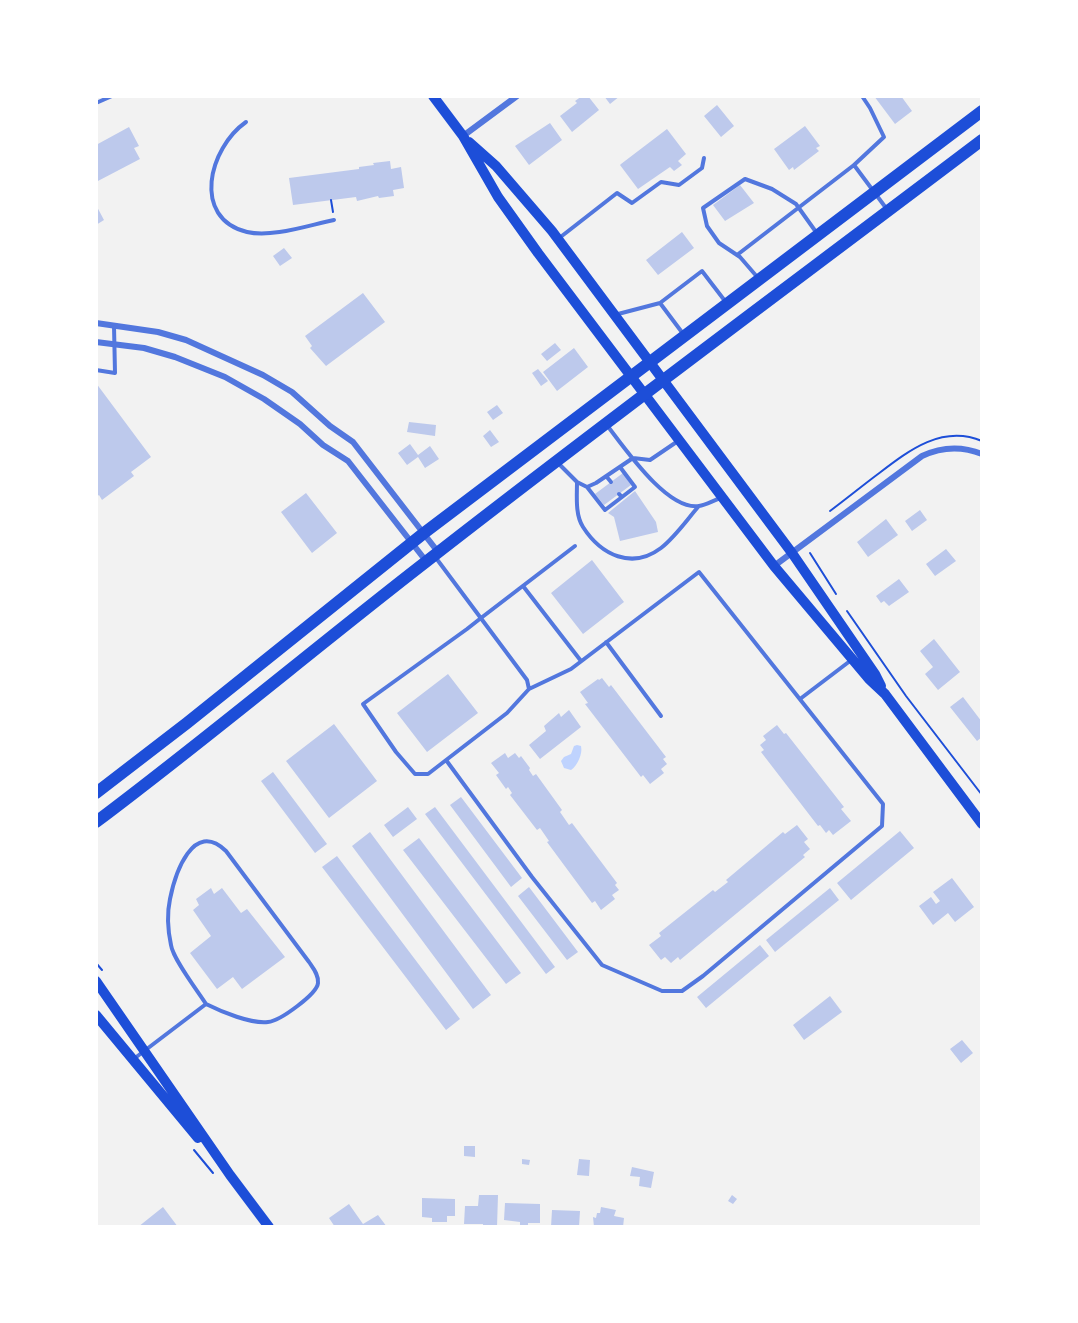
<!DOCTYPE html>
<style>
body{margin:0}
#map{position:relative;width:1078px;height:1323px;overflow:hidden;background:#f2f2f2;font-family:Commissioner,sans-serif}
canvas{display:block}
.frame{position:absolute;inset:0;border:98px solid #fff;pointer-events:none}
</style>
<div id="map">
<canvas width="1078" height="1323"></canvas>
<div class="frame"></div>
</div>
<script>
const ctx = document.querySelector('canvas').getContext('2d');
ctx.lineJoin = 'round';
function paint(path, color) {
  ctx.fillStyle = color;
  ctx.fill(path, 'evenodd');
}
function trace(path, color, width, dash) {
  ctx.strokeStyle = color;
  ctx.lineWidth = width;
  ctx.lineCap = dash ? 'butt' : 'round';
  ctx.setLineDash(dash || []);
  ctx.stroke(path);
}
paint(new Path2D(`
 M577,745L581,746C583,754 577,766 571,770L564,768L561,761L564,757L571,754L574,746Z`), '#bfd3fe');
paint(new Path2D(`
 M582,96H588L599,110L572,132L560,116L577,103L575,101Z
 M604,96H620L610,104Z
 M874,96H901L912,111L895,124Z
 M717,105L734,126L721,137L704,116Z
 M550,123L562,140L529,165L515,146Z
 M805,126L820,146L816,148L819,151L794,170L793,167L789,170L774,149Z
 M129,127L139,146L134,148L140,159L96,182V145Z
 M667,129L686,154L678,161L682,165L674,171L670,167L638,189L620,165L621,164Z
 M390,161L391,169L401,167L404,188L393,190L394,196L379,198L378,196L357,201L356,197L293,205L289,178L359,169V167L374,165L373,163Z
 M740,185L754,203L725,221L713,205Z
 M96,205L104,220L96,225Z
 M682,232L694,248L658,275L646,260Z
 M284,248L292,258L280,266L273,256Z
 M363,293L385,322L326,366L310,348L312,346L305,336Z
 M555,343L561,350L547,361L541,354Z
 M574,348L588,367L557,391L543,372Z
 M538,369L548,381L541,386L532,373Z
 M96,383L151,457L131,472L134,476L102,500L99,495L96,497Z
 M497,405L503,413L493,420L487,412Z
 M409,422L436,425L435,436L407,432Z
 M490,430L499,442L491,447L483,436Z
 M410,444L418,455L430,446L439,459L425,468L418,457L407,465L398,453Z
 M623,473L631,485L604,505L595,494Z
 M635,491L656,522L658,532L620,541L614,517L608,513Z
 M306,493L337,533L312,553L281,512Z
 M920,510L927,520L912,531L905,521Z
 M886,519L898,535L868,557L857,542Z
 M946,549L956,561L935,576L926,564Z
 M592,560L624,602L583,634L551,593Z
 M899,579L909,592L889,606L884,601L881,603L876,596Z
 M934,639L960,672L938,690L925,674L933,667L920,651Z
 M448,674L478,713L427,752L397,713Z
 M602,678L609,687L611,685L666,757L663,759L667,764L661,769L664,773L650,784L643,775L641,777L585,704L588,703L580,692L598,679L599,680Z
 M963,697L982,722V737L977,741L950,707Z
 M569,710L581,727L540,759L529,745L546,731L544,726L559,713L561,717Z
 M334,724L377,781L329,818L286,761Z
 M777,725L784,734L786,733L844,807L841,809L851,821L833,835L829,830L826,833L820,825L818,826L761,752L764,750L760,745L766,740L763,736Z
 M505,753L508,758L515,753L519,758L521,756L530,768L529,770L533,776L536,774L562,810L560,812L569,825L572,823L617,883L615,885L619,890L612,895L615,899L601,910L595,901L592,903L547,842L549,841L540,828L537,830L510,795L512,793L508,787L506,789L496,775L499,773L491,763Z
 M273,772L327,844L315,853L261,781Z
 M461,797L522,878L511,887L450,805Z
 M408,807L417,819L393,837L384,825Z
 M435,807L555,967L546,974L425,814Z
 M797,825L808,839L804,842L810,849L803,855L805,857L680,960L678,957L671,963L665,957L661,960L649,945L661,936L659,933L713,890L715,892L728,882L726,880L783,832L785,834Z
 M900,831L914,848L851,900L837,883Z
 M370,832L491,995L473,1009L352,846Z
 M419,838L521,973L506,984L403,850Z
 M337,856L460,1019L446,1030L322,867Z
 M952,878L974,907L955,922L948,913L933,925L919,906L931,897L936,904L940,901L933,892Z
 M529,887L578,952L567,960L518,896Z
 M211,888L214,894L222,888L241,913L247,909L285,957L242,989L233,977L217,989L190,953L211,936L193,910L199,905L196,899Z
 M830,888L839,900L775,952L766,940Z
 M760,945L769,956L706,1008L697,997Z
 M830,996L842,1012L804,1040L793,1025Z
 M962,1040L973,1053L961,1063L950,1049Z
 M464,1146H475V1157L464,1156Z
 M522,1159L530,1160L529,1165L522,1164Z
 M579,1159L590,1160L589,1176L577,1175Z
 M632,1167L654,1172L651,1188L639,1186L640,1177L630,1176Z
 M479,1195H498L497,1227H483V1224H464L465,1206H478Z
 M732,1195L737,1199L733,1204L728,1201Z
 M422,1198L455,1199V1216H447V1222H432V1218L422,1217Z
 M505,1203L540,1204V1223H528V1225H520V1222L504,1220Z
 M349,1204L363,1224L378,1215L387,1227H335L329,1218Z
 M163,1207L178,1227H138Z
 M601,1207L616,1210L614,1216L624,1218L623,1227H594L593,1217L596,1218L597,1213H600Z
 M552,1210L580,1211L579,1227H551Z`), '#bdc9ec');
trace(new Path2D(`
 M331,200L333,212
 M830,511C846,499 862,486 878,474C908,451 942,424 982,441
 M810,553L836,594
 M847,611L906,696L982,795
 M96,963L102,970
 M194,1150L213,1173`), '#1d4ed8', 2);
trace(new Path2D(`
 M96,103L112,96
 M246,122C209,148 191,218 247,232C272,238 309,225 334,220
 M854,165L884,137L870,108L862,96
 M558,239L617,193L632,203L661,182L679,185L702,168L704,158
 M737,255L854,165L886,208
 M759,279L740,257L719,243L707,226L703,208L745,179L772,189L796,204L816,232
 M618,314L660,303
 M684,335L660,303L702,271L725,301
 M96,370L115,373L114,326
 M606,424C624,447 667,511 699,506C706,505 714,500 721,498
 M559,464L577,482L587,487L596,483L633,458L650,460L678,441
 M620,467L635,487L622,497
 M606,476L611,482
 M577,482C577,496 575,515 583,527C601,555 632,570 661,548C675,537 686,521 698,507
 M587,487L605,510L622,497L619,494
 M436,558L527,680L529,689L507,713L428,774H415L396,752L363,704L467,629L481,618L575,546
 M523,586L581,661
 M606,642L661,716
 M800,699L850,661
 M446,760L532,877L602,965L662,991H682L703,976L882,826L883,804L699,572L571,669L529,689
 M135,1058L206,1004C222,1012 251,1024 268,1022C280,1021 317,994 318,983C319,975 313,968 309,962L226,851C193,819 175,874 170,899C167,913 168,931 171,945C173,959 197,990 206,1004`), '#5277de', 4);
trace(new Path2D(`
 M463,136L517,96
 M96,323L158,332L186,340L263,375L292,392L330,426L353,442L438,552
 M96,342L144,348L175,357L225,377L264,399L300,424L323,445L348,461L426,561
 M774,566L922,456C941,447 962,446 982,454`), '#5277de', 6);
trace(new Path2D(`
 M433,96L463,136L498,197L538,253L774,566L869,679L885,694L982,824
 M469,142L496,166L552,231L792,553L875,674L881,686
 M96,981L230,1175L269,1227
 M96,1015L198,1138`), '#1d4ed8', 10);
trace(new Path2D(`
 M96,793L187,723L424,533L982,111
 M96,822C208,738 316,647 427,561C610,418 797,280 982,140`), '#1d4ed8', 12);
</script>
